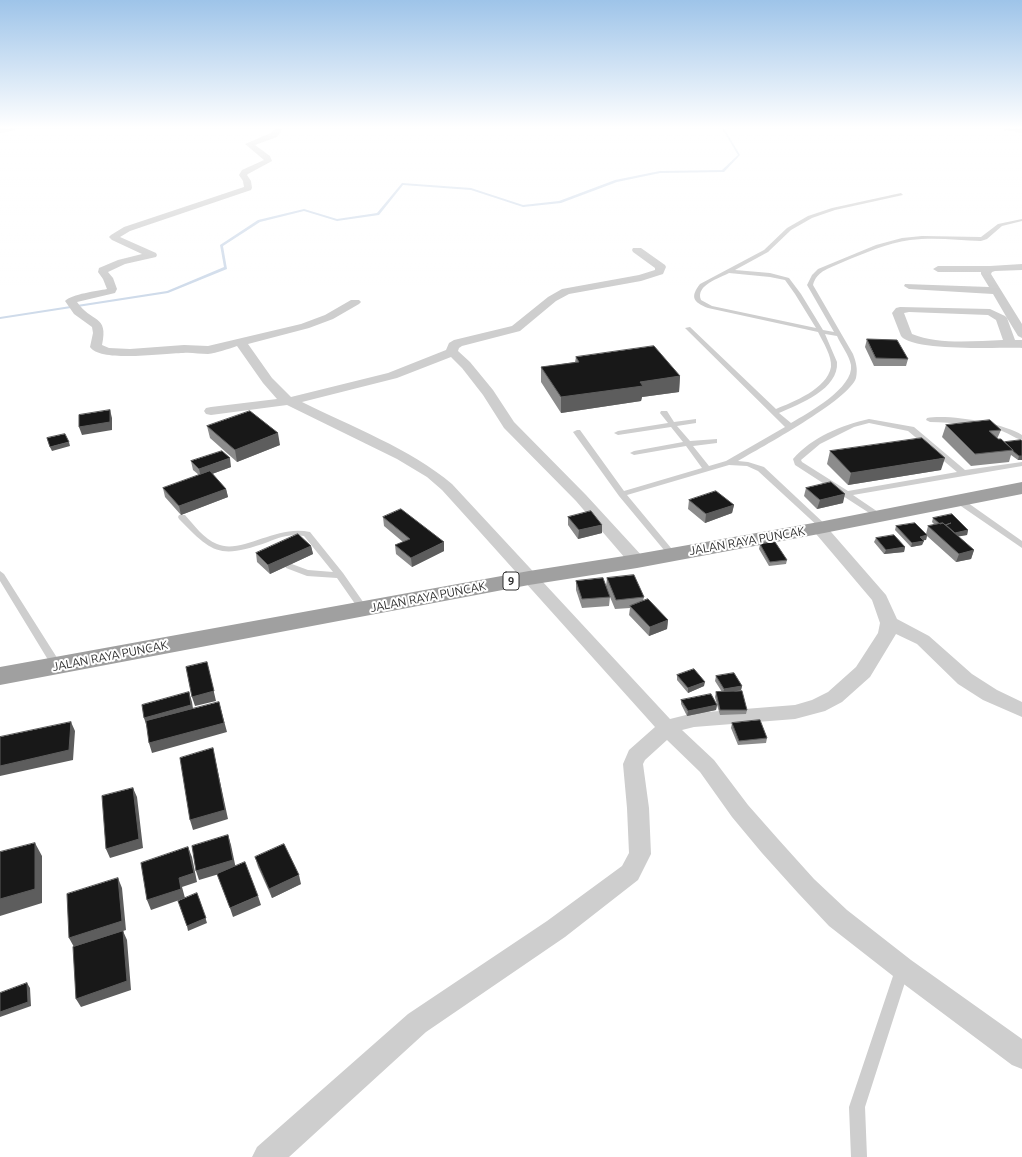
<!DOCTYPE html>
<style>
body{margin:0}
canvas{display:block;background:#fff}
</style>
<canvas width="1022" height="1157"></canvas>
<script>
const ctx = document.querySelector('canvas').getContext('2d');
ctx.lineJoin = 'round';
function paint(path, color) {
  ctx.fillStyle = color;
  ctx.fill(path, 'evenodd');
}
function trace(path, color, width, dash) {
  ctx.strokeStyle = color;
  ctx.lineWidth = width;
  ctx.lineCap = dash ? 'butt' : 'round';
  ctx.setLineDash(dash || []);
  ctx.stroke(path);
}
function label(font, color, halo, rows, align = 'center') {
  ctx.font = font + ' Ubuntu,sans-serif';
  ctx.lineWidth = 4;
  ctx.setLineDash([]);
  ctx.textBaseline = 'middle';
  ctx.strokeStyle = halo;
  ctx.fillStyle = color;
  for (const [text, x, y, turn = 0] of rows) {
    ctx.save();
    ctx.translate(x, y);
    ctx.rotate((+turn || 0) * Math.PI / 180);
    ctx.textAlign = isNaN(turn) ? turn : align;
    if (halo) ctx.strokeText(text, 0, 0);
    ctx.fillText(text, 0, 0);
    ctx.restore();
  }
}
paint(new Path2D(`
 M725,128H728L725,130L740,155L724,172L660,173L617,182L561,203L523,207L471,190L403,185L379,215L337,221L304,211L260,222L223,246L227,269L168,293L0,319V317L167,291L224,267L220,245L258,220L304,209L337,219L377,213L402,183L471,188L523,205L559,201L615,180L660,171L722,170L738,155L723,130Z`), '#cfdbea');
paint(new Path2D(`
 M901,193L903,195L835,210L812,218L791,230L768,252L735,270L770,273L789,278L801,294L823,330L834,332L807,285L812,275L818,269L876,245L902,238L922,236L981,237L998,224L1022,219V221L1002,226L987,239L981,241C958,240 934,237 910,240C887,243 865,253 843,262C831,268 817,270 813,285L853,354C856,362 858,369 856,378C849,400 760,448 738,461L748,462L764,467L828,527L827,529H821L758,471L747,466L729,465L627,495L676,554L675,556H669L619,496L573,432L577,430H580L624,491L702,468L686,446L634,455L630,453L634,451L683,442L671,427L618,435L614,433L618,431L668,423L660,413L661,411H667L674,422L696,419V423L677,426L690,441L717,439V443L693,446L709,466L726,461L785,427L685,328L690,327L776,409C793,402 827,389 831,367C832,356 823,342 818,332L708,308C693,302 690,297 700,284L764,250L787,228L808,216L832,208ZM729,273L770,277L785,280L795,294L816,328L712,306L701,300C695,285 720,278 729,273ZM825,334L837,336C841,345 849,355 851,365C854,388 808,413 791,423L779,413C800,404 839,389 837,362Z
 M927,418C949,414 1003,423 1022,435V440C1014,438 1007,432 999,430C977,423 953,423 930,422L926,420Z
 M869,419L914,427L965,470L1022,462V466L853,495L884,516L883,518H877L795,465L793,459C812,437 842,425 869,419ZM869,423L908,431L957,472L848,491L802,462L801,460L820,444L854,427Z
 M955,498H961L1022,541V548L955,502L954,500Z
 M179,515H185C194,525 204,539 217,544C242,555 276,524 310,532L343,573L368,609L366,611H360L337,578L307,576L286,568L285,566L289,563L308,570L333,572L304,536C291,534 280,537 268,542C220,559 213,554 179,519L178,517Z
 M0,571L4,574L61,664L62,666L61,668H53L0,581Z
 M902,964L907,966L909,970L865,1107L867,1157H851L849,1107L895,970L897,966Z`), '#cecece');
paint(new Path2D(`
 M15,128V130L0,133V129Z
 M276,128H283L277,137L255,145L270,156L272,161L248,174L247,175L251,181L252,188L251,190L130,231L120,237L156,253L157,255L156,257L125,264L108,272L113,278L117,289L115,293L77,302C91,323 109,314 102,345L109,348L130,349L184,345L208,346L301,324L325,315L351,300H359L361,302L359,304L333,319L309,328L248,344L272,378L291,397L388,373L446,350L449,343L454,340L512,326L548,297L562,289L639,275L655,270V268L633,252L632,250L633,248H641L665,265L666,267L663,274L641,281L569,294L556,301L520,331L462,346L459,348L458,351L470,362L493,390L514,422L586,495L643,557L645,561L643,565L637,566L631,565L576,501L504,428L483,395L462,368L451,357L397,378L302,402C350,426 411,449 452,484L670,719L694,713L795,705L812,700L828,692L856,667L878,633L880,623L872,600L811,528L813,525L819,523L825,525L886,595L897,619L929,636L972,674L997,690L1022,702V717L983,700L958,684L917,644L896,634L870,677L842,702L825,711L795,719L694,727L682,730L714,760L748,805L778,839L814,879L847,910L911,960L1022,1039V1069L1012,1065L893,976L829,926L798,893L762,853L732,817L700,772L667,740L645,760L643,764L649,808L651,854L638,880L565,937L426,1032L289,1157H252L257,1147L408,1014L547,921L622,866L629,853L627,808L623,764L629,750L655,727L480,532L442,490L427,477L397,459L287,405L211,415L206,414L204,411L206,408L211,407L277,399L263,383L237,346C228,349 217,353 208,354C199,354 191,352 183,353C165,353 101,363 90,347L93,333L92,327L74,314L65,301C72,294 97,291 107,289L103,279L98,272L99,268L118,260L142,254L112,240L109,237L111,235L124,227L244,187L243,181L239,175L242,170L264,160L245,144L271,133Z
 M1004,128L1022,129V133L1004,130Z
 M1022,264V270L995,271L992,272L991,274L1022,324V338L1018,336L1007,318L1015,340H1022V348C1001,347 913,352 901,336L892,313L896,308L900,307L990,309L1005,316L1007,318L993,294L909,289L904,286L905,284L989,287L981,274V272H938L933,269L938,266H990ZM909,312L988,315L996,320L1003,340C974,341 939,345 912,334L904,313Z`), '#cecece');
paint(new Path2D(`
 M1022,482V494L819,534L637,568L529,585L0,685V667L529,571L637,554L819,522Z`), '#a0a0a0');
paint(new Path2D(`
 M867,339L908,359L906,366H874L865,347Z
 M576,357L680,376L679,392L642,397L641,401L561,413L541,382V367L575,362Z
 M946,425L1001,430L997,439L1005,442L1021,440L1022,460H1018L1011,455L1009,462L971,466L942,437Z
 M207,426L280,445L237,462L210,438Z
 M830,451L941,470L848,485L827,464Z
 M191,461L231,467L212,474L226,489L228,497L181,515L165,497L163,488L199,475L193,470Z
 M806,488L843,503L817,509L804,496Z
 M689,500L734,505L732,513L705,523L688,509Z
 M383,517L444,551L412,567L396,554L395,545L403,542L384,526Z
 M568,517L602,533L578,539L568,525Z
 M933,518L968,530L967,535L958,536L974,550L971,559L956,562L927,536L926,540H923L922,545L911,547L895,530L896,526L926,534L928,526L935,525L932,522Z
 M876,538L905,547L904,552L884,554L874,542Z
 M760,544L787,560L786,564L769,566L759,549Z
 M311,546L313,554L270,574L257,562L256,553Z
 M607,578L644,597L643,601L668,620L667,629L649,636L629,615L630,608L615,609L610,597L609,606L582,608L576,590V581L606,586Z
 M677,675L704,686L688,693L677,680Z
 M716,676L742,686L741,690L734,691L747,710L746,714L720,715L717,705L716,710L687,716L681,704V700L717,705L715,697L716,692H722L715,681Z
 M732,723L767,738L766,743L738,745L731,728Z
 M255,857L301,884L272,898L258,867Z`), '#8c8c8c');
paint(new Path2D(`
 M680,376L679,392L642,397L641,401L561,413V397L640,382Z
 M110,410L112,418V430L82,435L79,427Z
 M278,433L280,445L237,462L235,450Z
 M69,442L70,446L52,451L50,447Z
 M1019,456H1022V460H1018Z
 M230,458L231,467L201,478L199,469Z
 M945,458L941,470L848,485L851,473Z
 M226,489L228,497L181,515L179,506Z
 M845,494L843,503L817,509L820,500Z
 M734,505L732,513L705,523L706,514Z
 M602,525V533L578,539L579,530Z
 M968,530L967,535L950,538L951,534Z
 M927,535L926,540L918,541L920,537Z
 M924,541L922,545L911,547L912,543Z
 M444,542V551L412,567L411,558Z
 M311,546L313,554L270,574L268,565Z
 M905,547L904,552L884,554L886,550Z
 M974,550L971,559L956,562L959,554Z
 M668,620L667,629L649,636L650,627Z
 M207,662L216,701L195,706L192,697Z
 M705,682L704,686L688,693V688Z
 M742,686L741,690L723,694L724,689Z
 M189,692L192,702L194,715L147,727L144,718Z
 M219,702L227,732L152,753L149,743Z
 M717,705L716,710L687,716L688,711Z
 M71,722L75,731L73,760L0,776V766Z
 M213,748L215,758L228,819L193,830L190,820Z
 M133,788L137,797L143,848L110,858L106,849Z
 M228,835L231,845L236,869L199,880L196,871Z
 M35,843L42,856V903L0,916V899Z
 M188,847L192,857L197,882L182,887L185,898L151,910L147,900Z
 M299,875L301,884L272,898L269,889Z
 M118,878L122,888L126,930L123,931L127,940L131,990L81,1007L76,999L74,947L69,938Z
 M258,896L261,905L233,917L230,908Z
 M199,898L207,923L188,931L187,926Z
 M27,983L30,988L31,1006L0,1017V1012Z`), '#5d5d5d');
const building = new Path2D(`
 M867,339L897,340L908,359L876,358Z
 M654,346L680,376L640,382L643,386L561,397L541,367L579,362L576,357Z
 M110,410V422L79,427V415Z
 M250,411L278,433L235,450L207,426Z
 M990,420L1001,430L989,431L998,439H1001L1013,450L975,454L946,425Z
 M65,434L69,442L50,447L47,438Z
 M922,438L945,458L851,473L830,451Z
 M1021,440L1022,441V456H1019L1013,451V450L1005,442Z
 M222,451L230,458L199,469L191,461Z
 M210,471L226,489L179,506L163,488Z
 M831,482L845,494L820,500L806,488Z
 M716,491L734,505L706,514L689,500Z
 M401,509L444,542L411,558L395,545L410,539L383,517Z
 M591,511L602,525L579,530L568,517Z
 M952,514L968,530L955,533L946,525L951,523L945,525L943,523L940,524L933,518Z
 M915,523L927,535L920,537L924,541L912,543L896,526Z
 M943,523L974,550L959,554L928,526Z
 M298,534L311,546L268,565L256,553Z
 M894,535L905,547L886,550L876,538Z
 M775,542L787,560L770,562L760,544Z
 M634,575L644,597L616,600L607,578Z
 M603,578L610,597L582,599L576,581Z
 M648,599L668,620L650,627L630,606Z
 M207,662L214,691L192,697L186,667Z
 M694,669L705,682L688,688L677,675Z
 M734,673L742,686L724,689L716,676Z
 M742,691L747,710H720L716,692Z
 M189,692L191,705L144,718L142,705Z
 M711,694L717,705L688,711L681,700Z
 M219,702L224,723L149,743L146,721Z
 M760,720L767,738L739,741L732,723Z
 M71,722L69,750L0,766V737Z
 M213,748L225,810L190,820L180,758Z
 M133,788L139,839L106,849L102,796Z
 M228,835L233,860L196,871L192,846Z
 M35,843V889L0,899V852Z
 M284,844L299,875L269,889L255,857Z
 M188,847L194,873L179,878L181,889L147,900L141,863Z
 M245,862L258,896L230,908L217,874Z
 M118,878L122,921L69,938L67,894Z
 M197,893L206,918L187,926L178,901Z
 M123,931L127,981L76,999L73,947Z
 M27,983L28,1002L0,1012V993Z`);
paint(building, '#181818');
trace(building, '#5d5d5d', 1);
const sky = ctx.createLinearGradient(0, 0, 0, 290);
sky.addColorStop(0, '#9ec4e9');
sky.addColorStop(0.44, '#fff');
sky.addColorStop(1, '#ffffff00');
ctx.fillStyle = sky;
ctx.fillRect(0, 0, 1022, 290);
for (const [x, y, w] of [
 [511,581,16]
]) {
  const box = new Path2D();
  box.roundRect(x - w / 2, y - 9, w, 18, 3);
  ctx.fillStyle = '#fff';
  ctx.fill(box);
  trace(box, '#313131', 1);
}
label('bold 11px', '#313131', null, [
 ["9",511,581]
]);
label('12px', '#313131', '#fff', [
 ["JALAN RAYA PUNCAK",747,541,-10],
 ["JALAN RAYA PUNCAK",428,597,-11],
 ["JALAN RAYA PUNCAK",110,656,-11]
]);
</script>
